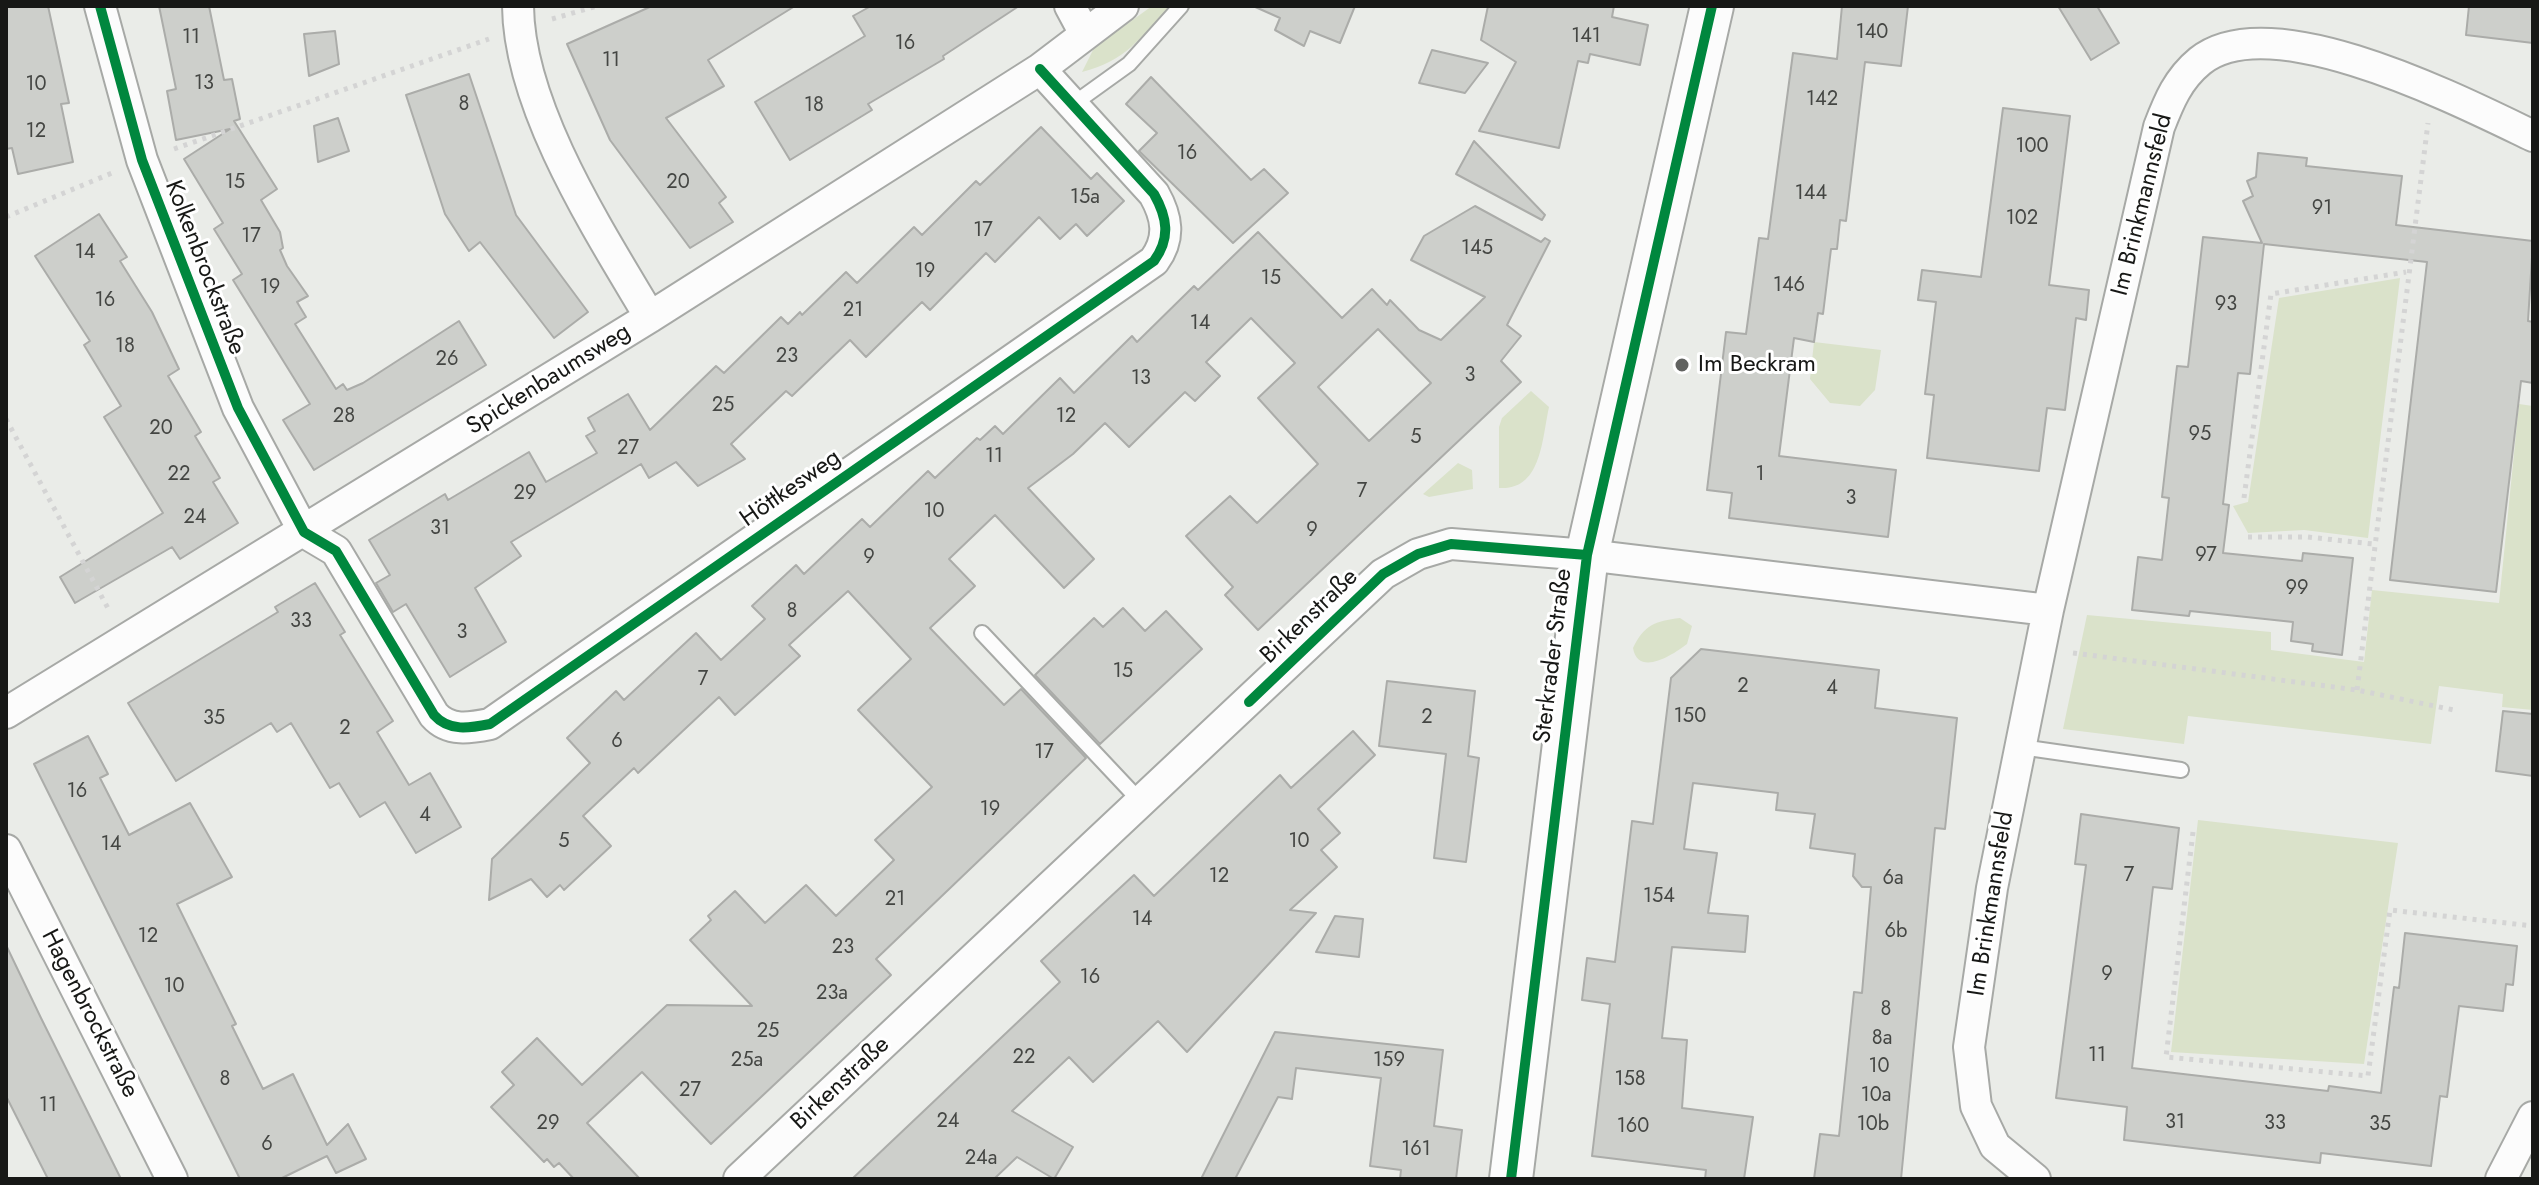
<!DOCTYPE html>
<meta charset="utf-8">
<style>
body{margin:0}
#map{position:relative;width:2539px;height:1185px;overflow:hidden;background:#eaece8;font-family:Jost,sans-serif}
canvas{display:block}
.frame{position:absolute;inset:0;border:8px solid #171816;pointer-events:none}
</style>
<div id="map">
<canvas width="2539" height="1185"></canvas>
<div class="frame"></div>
</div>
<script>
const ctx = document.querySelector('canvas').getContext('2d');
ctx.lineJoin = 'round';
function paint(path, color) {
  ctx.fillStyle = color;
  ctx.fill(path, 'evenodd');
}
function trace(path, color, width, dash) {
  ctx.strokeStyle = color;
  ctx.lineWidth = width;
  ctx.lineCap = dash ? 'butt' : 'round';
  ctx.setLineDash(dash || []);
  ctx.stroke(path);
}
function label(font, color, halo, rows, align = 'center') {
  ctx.font = font + ' Jost,sans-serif';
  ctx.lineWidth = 6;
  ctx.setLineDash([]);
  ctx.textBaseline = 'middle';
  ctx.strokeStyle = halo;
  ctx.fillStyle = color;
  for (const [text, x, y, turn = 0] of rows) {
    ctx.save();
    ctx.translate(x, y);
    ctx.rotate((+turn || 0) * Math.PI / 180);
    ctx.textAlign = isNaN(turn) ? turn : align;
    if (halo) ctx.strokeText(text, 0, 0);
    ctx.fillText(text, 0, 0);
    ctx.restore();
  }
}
paint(new Path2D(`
 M1152,6H1170C1140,38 1126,61 1082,72L1094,48Z
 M2400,278L2368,538L2304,530L2248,533L2233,506L2248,502L2279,298Z
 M1814,342L1881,350L1875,390L1860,406L1830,403L1810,379Z
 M1531,391L1549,407C1542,438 1542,491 1499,488V427L1502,418Z
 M2519,404L2533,406V710L2502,707L2503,694L2439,686L2431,744L2188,716L2184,744L2063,729L2087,615L2271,632V650L2364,662L2372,590L2499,603Z
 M1458,463L1472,470L1473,489L1429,497L1423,494Z
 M1680,618L1692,626L1687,644C1673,655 1638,677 1633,648C1644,625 1655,621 1680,618Z
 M2198,820L2398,843L2364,1064L2171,1052Z`), '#dae2ca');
const building = new Path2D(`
 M6,6H48L69,103L61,104L73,162L18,174L12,148L6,149Z
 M159,6H209L224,80L232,79L240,119L234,121L277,189L261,200L280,232L283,248L280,250L287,266L308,296L297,302L306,317L295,324L336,389L343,384L347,390L363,383L459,321L486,365L314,470L283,420L310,404L233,280L242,274L214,229L223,223L184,159L230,129L176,140L167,91L176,89Z
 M652,6H795L708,60L724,86L666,118L726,197L719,203L733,222L690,248L610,140L567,44Z
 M871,6H1019L943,56L944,59L868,104L872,110L790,160L755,102L865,36L853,16Z
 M1253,6H1355L1340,43L1310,31L1304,46L1275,30L1280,18Z
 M1488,6H1614L1612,17L1648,25L1640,65L1590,54L1588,63L1578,61L1559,148L1479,131L1516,62L1481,40Z
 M1842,6H1908L1901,66L1865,62L1846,221L1840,220L1837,249H1831L1823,314L1818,313L1814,342L1794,338L1779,456L1896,470L1888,537L1729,518L1732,493L1707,490L1726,332L1746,334L1759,238L1768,239L1793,53L1837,59Z
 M2058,6H2097L2119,43L2091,60Z
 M2469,6H2533V43L2466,35Z
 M335,31L339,64L309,76L304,34Z
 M1432,50L1488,63L1465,93L1419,83Z
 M469,74L516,215L588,312L554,338L480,242L469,251L445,214L406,95Z
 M1151,77L1251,180L1264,169L1288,193L1233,243L1139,151L1157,133L1126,104Z
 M2003,108L2070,116L2049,285L2089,290L2086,320L2076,318L2065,410L2047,408L2039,471L1927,458L1934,395L1925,394L1936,302L1918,300L1922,270L1981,277Z
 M338,118L349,151L318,162L314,126Z
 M1041,127L1091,179L1097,173L1124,201L1087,236L1076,224L1060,239L1039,217L995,262L986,253L930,310L922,302L866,357L850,340L792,396L786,391L731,444L745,459L698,486L676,462L649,478L641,464L511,542L521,556L475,588L506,642L450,677L406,604L393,612L376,583L390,575L369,540L445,494L448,500L529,452L546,482L597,453L586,436L595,431L588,418L628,394L650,430L716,366L724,373L781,317L788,324L800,312L802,315L846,272L857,283L914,227L922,235L976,181L980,185Z
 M1474,141L1545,215L1542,220L1456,174Z
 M2258,153L2307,158L2306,166L2402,176L2396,225L2533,241L2528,321L2533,322V383L2521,381L2496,592L2390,580L2427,262L2264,244L2250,374L2238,373L2223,504L2229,505L2223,553L2302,561L2303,553L2353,558L2342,655L2312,651L2313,644L2291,641L2293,622L2190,611L2189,616L2132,610L2138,557L2162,560L2169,498L2162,497L2177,366L2188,367L2203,237L2262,243L2243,201L2253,196L2247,181L2256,177Z
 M1475,206L1541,242L1545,238L1550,241L1507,325L1521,336L1501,361L1521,382L1258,630L1225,595L1233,587L1186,536L1230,496L1257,523L1318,464L1258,398L1295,363L1251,318L1206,362L1220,376L1195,401L1185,392L1129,447L1105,423L1073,454L1028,488L1094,559L1064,588L995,515L949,559L975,586L930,628L1004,705L1021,689L1086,758L876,959L891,975L711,1144L642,1072L587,1123L640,1179H574L559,1163L554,1167L547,1159L544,1162L491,1107L514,1085L502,1072L537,1038L582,1085L667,1005L752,1006L690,940L711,920L708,916L735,891L765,923L806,885L836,916L894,860L875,840L932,787L858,710L911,659L848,591L789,645L800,656L735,715L719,697L638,773L634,768L583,816L611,846L564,890L560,885L547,897L531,879L489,900L492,859L590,763L567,738L616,691L624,700L696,633L721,660L765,619L752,606L796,565L804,574L862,519L870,527L928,471L935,478L977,438L980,440L995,426L1003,434L1060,378L1074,393L1132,336L1137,342L1194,286L1198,290L1258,232L1342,318L1372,289L1387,305L1390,300L1419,330L1441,340L1485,297L1411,260L1424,236ZM1378,329L1431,383L1369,441L1318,387Z
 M99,214L127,257L120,261L152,312L179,369L168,376L201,432L195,436L220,478L213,482L238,523L180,559L172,547L75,603L60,577L163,513L104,417L121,406L84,345L90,341L35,256Z
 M315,583L345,632L340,635L393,721L377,732L409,785L430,773L461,827L416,853L385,802L360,817L339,783L330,788L291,723L277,732L271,723L176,781L128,703L278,612L275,607Z
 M1123,608L1145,631L1166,611L1202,649L1100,744L1035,675L1094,618L1103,627Z
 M1701,649L1879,670L1875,708L1957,718L1945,829L1935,828L1901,1179H1814L1820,1134L1839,1136L1854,992L1862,993L1871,887H1862L1853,876L1855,854L1810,848L1815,814L1776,810L1778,793L1693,783L1684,849L1717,853L1708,913L1748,916L1745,952L1672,947L1662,1038L1687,1040L1682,1108L1753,1117L1744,1179H1705L1706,1170L1592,1156L1610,1004L1582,1000L1587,958L1615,962L1632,821L1653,824L1671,678Z
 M1387,681L1475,691L1468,756L1479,758L1466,862L1434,858L1446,754L1379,746Z
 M2503,711L2533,714V776L2496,771Z
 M1353,731L1375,755L1318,809L1340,833L1321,850L1337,867L1290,910L1316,913L1187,1052L1158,1021L1093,1082L1069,1057L1012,1111L1073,1147L1054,1179L1017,1157L994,1179H852L1060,982L1041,961L1134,875L1154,896L1280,775L1291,788Z
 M88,736L108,774L100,778L129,835L190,803L232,877L177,904L236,1024L232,1026L263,1089L293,1074L327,1145L348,1124L366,1159L336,1173L327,1156L280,1179H240L34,764Z
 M2081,814L2179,828L2172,889L2153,887L2132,1068L2328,1091L2329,1086L2381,1093L2394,987L2399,988L2405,933L2517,946L2513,985L2506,984L2503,1011L2459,1006L2447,1097L2440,1096L2431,1166L2321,1153L2320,1163L2124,1140L2127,1107L2056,1098L2086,865L2075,864Z
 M1335,916L1363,919L1359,957L1316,952Z
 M6,945L41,1018L121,1179H48L6,1096Z
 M1275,1032L1443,1050L1434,1126L1462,1130L1456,1179H1400L1401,1170L1370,1166L1381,1078L1296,1068L1292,1099L1278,1097L1235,1179H1201Z`);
paint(building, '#cdcfcb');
trace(building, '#abaca9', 2);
const lane = new Path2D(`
 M1072,105L1129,64L1181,6
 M982,633L1141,802
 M2021,747L2181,770`);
const street = new Path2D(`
 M100,6L142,160L238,408L304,532L336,551L434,715C449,732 470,728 490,724L1154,261C1171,238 1167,217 1154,194L1040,69
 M518,6C519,108 599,231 650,317
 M1070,6L1085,34
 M6,713L650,317L1040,69L1123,6
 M6,850L172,1179
 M739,1179L1383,574L1418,554L1451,544L1587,555L2048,610
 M2035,1179L1995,1146L1976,1106L1969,1047L1992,888L2048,610L2159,127C2169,101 2178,79 2200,61C2271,4 2462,102 2533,136
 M2501,1179L2533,1117`);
const secondary = new Path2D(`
 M1511,1179L1587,555L1712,6`);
trace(lane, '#a7a9a6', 18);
trace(street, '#a7a9a6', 34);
trace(secondary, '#a7a9a6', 46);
trace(new Path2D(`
 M552,19L597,6
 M174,149L489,39
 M6,217L112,173
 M6,419L110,612
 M2244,498L2271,294L2406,272
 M2248,537H2308L2373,544
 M2073,653L2357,690L2454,710
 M2357,690L2428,123
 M2193,832L2166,1057L2368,1076L2390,910L2533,926`), '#d4d4d4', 5, [4, 6]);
trace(lane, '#fcfcfc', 14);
trace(street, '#fcfcfc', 30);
trace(secondary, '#fcfcfc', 42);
trace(new Path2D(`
 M100,6L142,160L238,408L304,532L336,551L434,715C449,732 470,728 490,724L1154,261C1171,238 1167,217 1154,194L1040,69
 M1249,702L1383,574L1418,554L1451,544L1587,555
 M1511,1179L1587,555L1712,6`), '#00873e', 10);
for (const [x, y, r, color] of [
 [1682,365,8,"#616260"]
]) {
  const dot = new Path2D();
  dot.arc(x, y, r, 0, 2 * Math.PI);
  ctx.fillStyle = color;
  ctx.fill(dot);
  trace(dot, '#fff', 3);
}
label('20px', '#444643', null, [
 ["140",1872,33],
 ["141",1586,37],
 ["11",191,38],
 ["16",905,44],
 ["11",611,61],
 ["13",204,84],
 ["10",36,85],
 ["142",1822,100],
 ["8",464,105],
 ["18",814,106],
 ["12",36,132],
 ["100",2032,147],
 ["16",1187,154],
 ["15",235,183],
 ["20",678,183],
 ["144",1811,194],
 ["15a",1085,198],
 ["91",2322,209],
 ["102",2022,219],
 ["17",983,231],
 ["17",251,237],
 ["145",1477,249],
 ["14",85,253],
 ["19",925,272],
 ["15",1271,279],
 ["146",1789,286],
 ["19",270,288],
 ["16",105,301],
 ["93",2226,305],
 ["21",853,311],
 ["14",1200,324],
 ["18",125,347],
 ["23",787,357],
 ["26",447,360],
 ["3",1470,376],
 ["13",1141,379],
 ["25",723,406],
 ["28",344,417],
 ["12",1066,417],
 ["20",161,429],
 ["95",2200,435],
 ["5",1416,438],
 ["27",628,449],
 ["11",994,457],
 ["22",179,475],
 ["1",1760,475],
 ["7",1362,492],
 ["29",525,494],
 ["3",1851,499],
 ["10",934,512],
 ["24",195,518],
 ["31",440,529],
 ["9",1312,531],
 ["97",2206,556],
 ["9",869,558],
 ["99",2297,589],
 ["8",792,612],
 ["33",301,622],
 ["3",462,633],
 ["15",1123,672],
 ["7",703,680],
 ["2",1743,687],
 ["4",1832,689],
 ["150",1690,717],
 ["2",1427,718],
 ["35",214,719],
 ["2",345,729],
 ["6",617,742],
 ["17",1044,753],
 ["16",77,792],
 ["19",990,810],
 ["4",425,816],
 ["5",564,842],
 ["10",1299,842],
 ["14",111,845],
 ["7",2129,876],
 ["12",1219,877],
 ["6a",1893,879],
 ["154",1659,897],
 ["21",895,900],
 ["14",1142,920],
 ["6b",1896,932],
 ["12",148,937],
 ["23",843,948],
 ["9",2107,975],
 ["16",1090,978],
 ["10",174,987],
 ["23a",832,994],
 ["8",1886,1010],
 ["25",768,1032],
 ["8a",1882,1039],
 ["11",2097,1056],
 ["22",1024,1058],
 ["25a",747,1061],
 ["159",1389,1061],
 ["10",1879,1067],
 ["8",225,1080],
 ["158",1630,1080],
 ["27",690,1091],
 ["10a",1876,1096],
 ["11",48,1106],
 ["24",948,1122],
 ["31",2175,1123],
 ["29",548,1124],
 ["33",2275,1124],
 ["10b",1873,1125],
 ["35",2380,1125],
 ["160",1633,1127],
 ["6",267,1145],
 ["161",1416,1150],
 ["24a",981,1159]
]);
label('24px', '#171816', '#fff', [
 ["Im Brinkmannsfeld",2143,205,-76],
 ["Kolkenbrockstraße",204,268,69],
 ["Spickenbaumsweg",549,380,-32],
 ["Höttkesweg",791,489,-35],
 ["Birkenstraße",1310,617,-44],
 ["Sterkrader Straße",1554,656,-83],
 ["Im Brinkmannsfeld",1992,904,-81],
 ["Hagenbrockstraße",89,1014,63],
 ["Birkenstraße",841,1084,-43]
]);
label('24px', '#171816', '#fff', [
 ["Im Beckram",1698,365]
], 'left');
</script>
